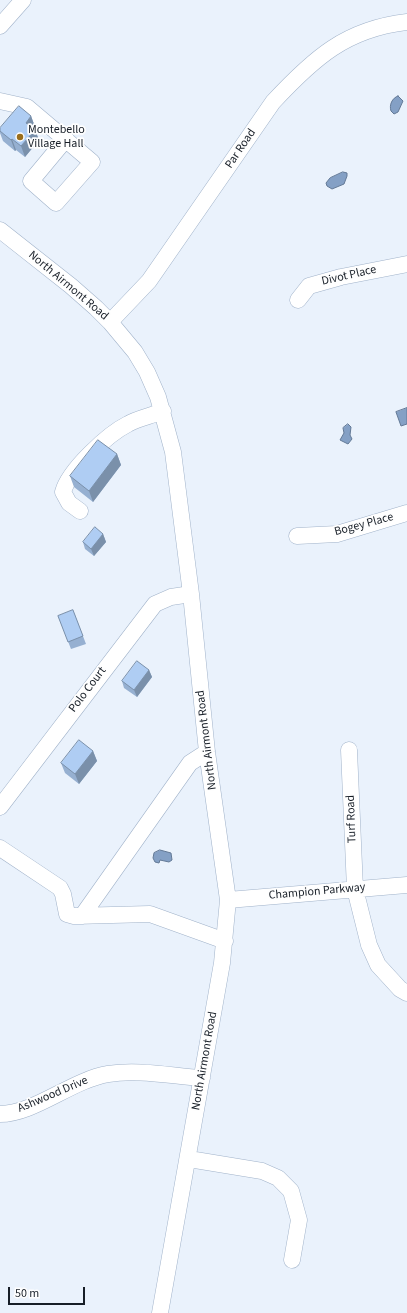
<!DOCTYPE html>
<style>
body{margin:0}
#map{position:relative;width:407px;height:1313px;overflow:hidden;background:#eaf2fc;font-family:"Source Sans 3",sans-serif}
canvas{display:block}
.scale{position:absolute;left:8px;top:1287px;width:77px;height:18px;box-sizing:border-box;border:2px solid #171e27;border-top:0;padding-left:5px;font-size:12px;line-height:14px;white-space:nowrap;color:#171e27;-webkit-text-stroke:3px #fefefe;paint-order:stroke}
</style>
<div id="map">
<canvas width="407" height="1313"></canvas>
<div class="scale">50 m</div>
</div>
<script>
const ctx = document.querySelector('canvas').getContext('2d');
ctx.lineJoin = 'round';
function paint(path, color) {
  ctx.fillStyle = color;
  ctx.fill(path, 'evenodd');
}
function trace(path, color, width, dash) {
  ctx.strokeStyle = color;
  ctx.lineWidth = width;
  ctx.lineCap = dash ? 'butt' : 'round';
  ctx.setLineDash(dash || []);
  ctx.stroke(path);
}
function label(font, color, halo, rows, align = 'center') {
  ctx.font = font + ' "Source Sans 3",sans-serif';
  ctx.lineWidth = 3.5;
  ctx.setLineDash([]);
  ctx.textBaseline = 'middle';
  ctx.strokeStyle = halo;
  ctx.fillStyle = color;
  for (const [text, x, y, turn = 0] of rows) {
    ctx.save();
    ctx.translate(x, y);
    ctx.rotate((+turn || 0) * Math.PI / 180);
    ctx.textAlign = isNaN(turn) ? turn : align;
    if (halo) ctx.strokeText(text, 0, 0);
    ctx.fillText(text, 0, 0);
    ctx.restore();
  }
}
const water = new Path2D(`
 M398,96L403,101L398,112L394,114L391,111C389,105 392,98 398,96Z
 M343,172L347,173V176L344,184L332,189L327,186L326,183L330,178Z
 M407,408V424L401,426L396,412Z
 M348,424L351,427L350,435L352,439L348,444L340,440L344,433L343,428Z
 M160,850L171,853L172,860L169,862L160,860L159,863L155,862L153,858L154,853Z`);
paint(water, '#84a0c5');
trace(water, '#637996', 1);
const minor = new Path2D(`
 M0,26L23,0
 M0,101L27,107L92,162L56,203L31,181L66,139
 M0,230L71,286L96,308L110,322L135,352L147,372L158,397L173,452L191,594L207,752L228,900L222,963L160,1313
 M298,300L309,286L341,277L407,264
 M110,322L149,281L273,102C314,58 346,29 407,22
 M80,511L69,503L63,492C69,470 108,434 128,424C138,418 151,416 163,411
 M297,536L337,534L407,513
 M349,750L355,889L369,945L378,965L400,989L407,993
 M0,807L155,604L171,597L191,594
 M0,848L60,888L63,894L67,914L74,916L150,914L225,941
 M228,900L407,885
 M82,916L190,763L207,752
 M0,1114C34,1114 72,1080 108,1074C138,1069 171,1076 202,1078
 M189,1159L262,1171L278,1178L291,1191L299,1220L292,1260`);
trace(minor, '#a0b2c9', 17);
trace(minor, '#fff', 16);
paint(new Path2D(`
 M31,116L35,127L33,129L35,130L39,140L25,157L16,150L15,151L3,141L0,133V128Z
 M117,454L121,465L93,502L74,487L70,476Z
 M103,534L106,542L94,556L85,549L83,542Z
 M73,610L86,644L71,649L58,616Z
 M149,670L152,677L137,697L124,688L122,681Z
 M93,751L97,761L79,784L65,773L61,763Z`), '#96b0d1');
paint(new Path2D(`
 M31,116L35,127L30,133L26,123Z
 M35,130L39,140L25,157L21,146Z
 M12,139L16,150L15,151L11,140Z
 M117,454L121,465L93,502L89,491Z
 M103,534L106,542L94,556L91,549Z
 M149,670L152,677L137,697L134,690Z
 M93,751L97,761L79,784L75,774Z`), '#7a90aa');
const building = new Path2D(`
 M19,106L31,116L26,123L35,130L21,146L12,139L11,140L0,131V128Z
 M98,440L117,454L89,491L70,476Z
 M95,527L103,534L91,549L83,542Z
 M73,610L83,636L68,642L58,616Z
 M137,661L149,670L134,690L122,681Z
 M79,740L93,751L75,774L61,763Z`);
paint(building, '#afcdf3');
trace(building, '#7a90aa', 1);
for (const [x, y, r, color] of [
 [20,137,4,"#9a6e1d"]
]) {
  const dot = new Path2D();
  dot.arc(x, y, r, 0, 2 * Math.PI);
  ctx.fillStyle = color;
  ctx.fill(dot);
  trace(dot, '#fefefe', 1.5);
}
label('12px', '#171e27', '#fefefe', [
 ["Montebello",28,130],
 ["Village Hall",28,144]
], 'left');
label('12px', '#171e27', '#fefefe', [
 ["Par Road",241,149,-56],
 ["Divot Place",349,276,-13],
 ["North Airmont Road",68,286,40],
 ["Bogey Place",364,525,-15],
 ["Polo Court",88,690,-53],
 ["North Airmont Road",207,740,-97],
 ["Turf Road",352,819,-92],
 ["Champion Parkway",317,892,-5],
 ["North Airmont Road",205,1061,-80],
 ["Ashwood Drive",53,1095,-23]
]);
</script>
